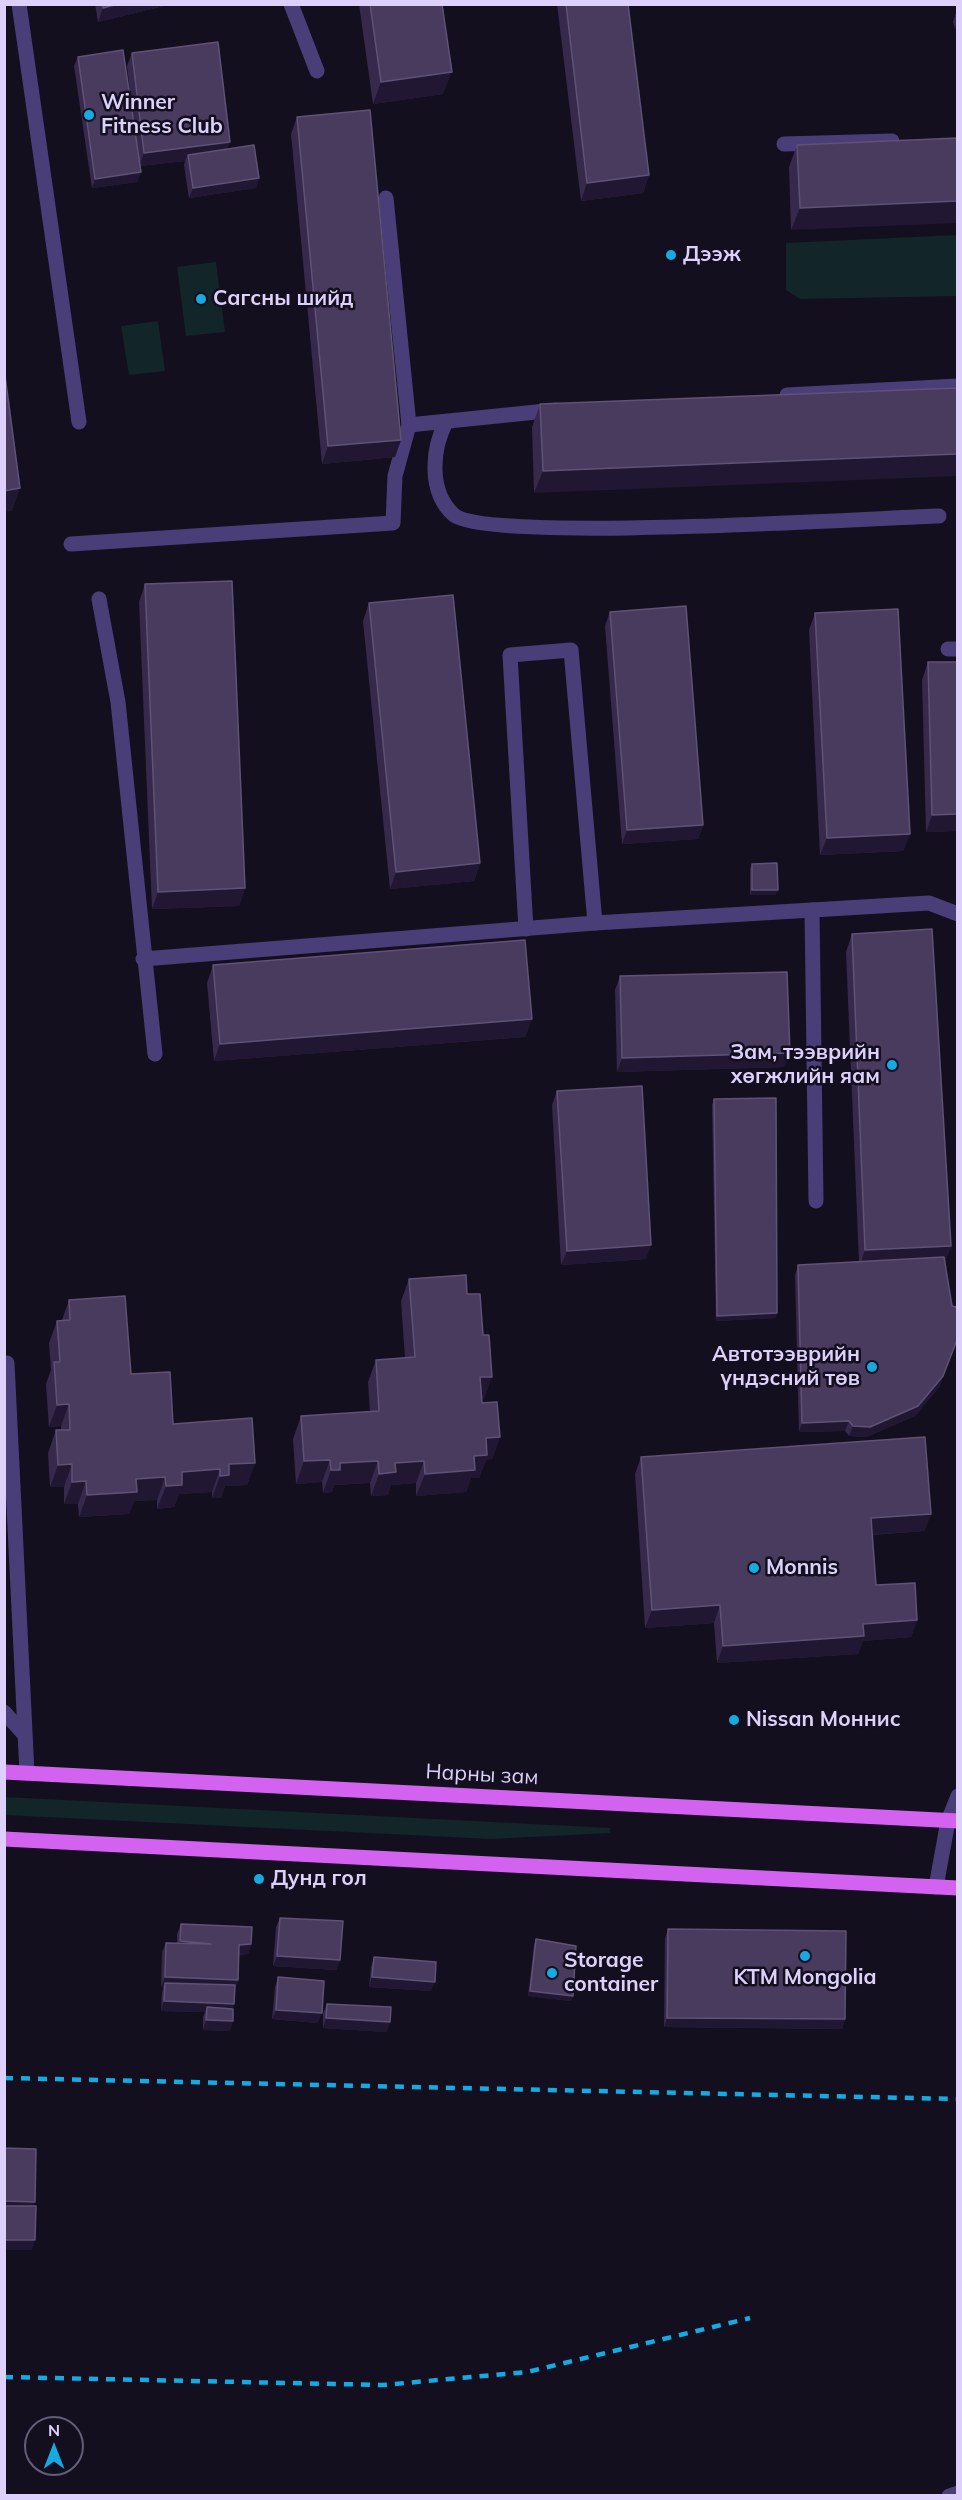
<!DOCTYPE html>
<meta charset="utf-8">
<style>
body{margin:0}
#map{position:relative;width:962px;height:2500px;overflow:hidden;background:#140f1f;font-family:Mulish,sans-serif}
canvas{display:block}
.frame{position:absolute;inset:0;border:6px solid #ddd1fb;pointer-events:none}
.north{position:absolute;left:24px;top:2416px;width:60px;height:60px;box-sizing:border-box;background:#140f1f;border:2px solid #645d77;border-radius:50%;rotate:0deg;font-size:16px;font-weight:700;line-height:24px;text-align:center;color:#ddd1fb}
.north::after{content:'';display:block;margin:auto;width:21px;height:27px;background:#16aae2;clip-path:polygon(50% 0,100% 100%,50% 72%,0 100%)}
</style>
<div id="map">
<canvas width="962" height="2500"></canvas>
<div class="frame"></div>
<div class="north">N</div>
</div>
<script>
const ctx = document.querySelector('canvas').getContext('2d');
ctx.lineJoin = 'round';
function paint(path, color) {
  ctx.fillStyle = color;
  ctx.fill(path, 'evenodd');
}
function trace(path, color, width, dash) {
  ctx.strokeStyle = color;
  ctx.lineWidth = width;
  ctx.lineCap = dash ? 'butt' : 'round';
  ctx.setLineDash(dash || []);
  ctx.stroke(path);
}
function label(font, color, halo, rows, align = 'center') {
  ctx.font = font + ' Mulish,sans-serif';
  ctx.lineWidth = 5;
  ctx.setLineDash([]);
  ctx.textBaseline = 'middle';
  ctx.strokeStyle = halo;
  ctx.fillStyle = color;
  for (const [text, x, y, turn = 0] of rows) {
    ctx.save();
    ctx.translate(x, y);
    ctx.rotate((+turn || 0) * Math.PI / 180);
    ctx.textAlign = isNaN(turn) ? turn : align;
    if (halo) ctx.strokeText(text, 0, 0);
    ctx.fillText(text, 0, 0);
    ctx.restore();
  }
}
paint(new Path2D(`
 M957,235V296L800,299L786,290V243Z
 M216,262L225,332L186,336L177,267Z
 M158,321L165,371L129,375L121,326Z
 M5,1797L610,1828V1833L491,1839L5,1815Z`), '#122528');
trace(new Path2D(`
 M291,4L317,71
 M446,422C432,449 428,492 454,515C486,543 873,518 939,516
 M99,599L118,702L155,1054
 M948,649H958
 M812,910L816,1201
 M526,929L510,655L571,650L595,923
 M4,1712L24,1734
 M949,2496L958,2493`), '#4a3e79', 15);
trace(new Path2D(`
 M19,4L79,422
 M784,144L892,141
 M386,198L409,425L556,410
 M787,395L958,386
 M71,544L393,523L395,476L409,425
 M143,959L595,923L929,903L958,914
 M7,1363L27,1773`), '#4a3e79', 15);
trace(new Path2D(`
 M936,1887L948,1821L958,1796`), '#4a3e79', 15);
trace(new Path2D(`
 M4,1772L958,1821
 M4,1839L958,1888`), '#d362f0', 15);
trace(new Path2D(`
 M4,2078L958,2099
 M4,2377L383,2385L527,2372L750,2318`), '#16aae2', 4.5, [9, 8]);
paint(new Path2D(`
 M95,4H172L98,22Z
 M359,4H442L443,94L373,104Z
 M557,4H628L649,175L643,193L581,201Z
 M957,10V29H955L953,22Z
 M132,53L228,149L259,178L256,188L189,198L184,165L185,161L140,166L141,172L137,182L92,188L74,66L78,57L135,133L127,66Z
 M297,117L401,440L395,457L322,464L291,134Z
 M957,138L791,230L789,167L797,145Z
 M957,388L534,493L532,427L540,404Z
 M145,584L245,888L239,906L152,909L139,602Z
 M369,603L480,863L474,881L390,889L363,621Z
 M610,612L703,825L698,839L622,844L605,626Z
 M815,613L910,834L903,851L820,855L809,630Z
 M928,662L957,831L926,832L922,680Z
 M752,864L776,895H750V869Z
 M852,934L951,1246L945,1262L940,1386L915,1416L866,1437L849,1436L845,1431L799,1432L795,1275L798,1265L859,1262L846,952Z
 M213,965L532,1019L525,1037L214,1061L207,983Z
 M620,976L784,1067L617,1072L615,990Z
 M557,1091L646,1259L561,1265L552,1105Z
 M714,1099L777,1313L775,1318L716,1321L712,1105Z
 M409,1279L467,1294L484,1399H482V1403L500,1437L492,1459L486,1460L479,1478H471L466,1492L416,1496V1483L391,1485L388,1495L371,1496L370,1483L334,1485L332,1492L323,1493L322,1482L296,1484L293,1439L301,1416L370,1412L368,1382L376,1360L405,1358L401,1301Z
 M69,1300L173,1424L255,1463L247,1485L225,1486L221,1498H212V1492L179,1494L174,1507L157,1509V1500L134,1501L129,1514L79,1517L78,1504H64V1487H50L48,1453L56,1430H61V1426L49,1427L46,1384L51,1370L49,1343L57,1321L62,1320Z
 M641,1457L931,1514L924,1531L872,1535L876,1585L917,1620L911,1637L863,1641L858,1654L717,1663L714,1623L645,1628L635,1474Z
 M280,1918L340,1960L336,1970L273,1966L276,1927Z
 M181,1924L251,1944L248,1954L238,1955V1980L235,1988L234,2004L232,2009L230,2031L203,2030V2017L205,2012L161,2011L162,1993L163,1987H161L162,1952L166,1943H177V1934Z
 M668,1929L845,2019L842,2029L664,2027L665,1938Z
 M536,1939L573,1996L571,2001L528,1996L534,1945Z
 M374,1957L431,1991L369,1987L371,1967Z
 M278,1977L318,2023L272,2019L275,1987Z
 M327,2004L387,2032L323,2028V2013Z`), '#36294b');
paint(new Path2D(`
 M118,4H172L98,22L103,8Z
 M957,21V29H955Z
 M452,72L443,94L373,104L381,82Z
 M230,142L225,156L188,155L185,161L139,166L144,153Z
 M141,172L137,182L92,188L95,179Z
 M649,175L643,193L581,201L587,183Z
 M259,178L256,188L189,198L193,188Z
 M957,201V223L791,230L800,208Z
 M401,440L395,457L322,464L328,446Z
 M957,454V476L534,493L543,471Z
 M20,488L12,511L4,512V491Z
 M957,814V831L926,832L932,815Z
 M703,825L698,839L622,844L627,830Z
 M910,834L903,851L820,855L827,838Z
 M480,863L474,881L390,889L396,872Z
 M245,888L239,906L152,909L158,892Z
 M752,890H778L776,895H750Z
 M532,1019L525,1037L214,1061L220,1044Z
 M790,1053L784,1067L617,1072L622,1058Z
 M651,1245L646,1259L561,1265L567,1251Z
 M951,1246L944,1264L859,1268L865,1250Z
 M777,1313L775,1318L716,1321L717,1316Z
 M957,1340L940,1386L915,1416L866,1437L849,1436L853,1426Z
 M480,1377H492L484,1399L472,1400Z
 M69,1404L61,1426L49,1427L57,1405Z
 M849,1421L845,1431L799,1432L802,1423Z
 M500,1437L492,1459L486,1460L479,1478H471L466,1492L416,1496L425,1474L474,1456L486,1438Z
 M330,1460L322,1482L296,1484L304,1461Z
 M378,1461L370,1483L334,1485L332,1492L323,1493L331,1470L340,1463Z
 M424,1461L416,1483L391,1485L388,1495L371,1496L379,1474L395,1463Z
 M255,1463L247,1485L225,1486L221,1498H212L220,1476L229,1464Z
 M72,1464L64,1487H50L58,1465Z
 M220,1469L212,1492L179,1494L174,1507L157,1509L166,1486L182,1472Z
 M165,1477L157,1500L134,1501L129,1514L79,1517L87,1495L136,1479Z
 M86,1481L78,1504H64L72,1482Z
 M931,1514L924,1531L865,1535L871,1518Z
 M720,1605L714,1623L645,1628L652,1610Z
 M917,1620L911,1637L863,1641L858,1654L717,1663L723,1646L863,1624Z
 M180,1941L211,1944L177,1951Z
 M251,1944L248,1954L235,1955L239,1945Z
 M277,1956L340,1960L336,1970L273,1966Z
 M165,1977L238,1980L234,1990L165,1983L163,1987H161Z
 M372,1977L435,1982L431,1991L369,1987Z
 M530,1991L573,1996L571,2001L528,1996Z
 M164,2001L234,2004L230,2013L207,2007L205,2012L161,2011Z
 M276,2010L322,2013L318,2023L272,2019Z
 M326,2018L390,2022L387,2032L323,2028Z
 M667,2018L845,2019L842,2029L664,2027Z
 M206,2020L233,2021L230,2031L203,2030Z
 M4,2201L35,2202L31,2211H4Z
 M4,2240H35L32,2250H4Z`), '#211732');
const building = new Path2D(`
 M103,4H118L103,8Z
 M370,4H442L452,72L381,82Z
 M566,4H628L649,175L587,183Z
 M218,42L230,142L144,153L132,53Z
 M123,50L141,172L95,179L78,57Z
 M370,110L401,440L328,446L297,117Z
 M957,138V201L800,208L797,145Z
 M254,145L259,178L193,188L188,155Z
 M4,368L20,488L4,491Z
 M957,388V454L543,471L540,404Z
 M232,581L245,888L158,892L145,584Z
 M453,595L480,863L396,872L369,603Z
 M686,606L703,825L627,830L610,612Z
 M898,609L910,834L827,838L815,613Z
 M928,662H957V814L932,815Z
 M777,863L778,890H752V864Z
 M932,929L951,1246L865,1250L852,934Z
 M525,940L532,1019L220,1044L213,965Z
 M787,972L790,1053L622,1058L620,976Z
 M642,1086L651,1245L567,1251L557,1091Z
 M776,1098L777,1313L717,1316L714,1099Z
 M944,1257L952,1306L957,1307V1340L943,1376L918,1406L870,1427L853,1426L849,1421L802,1423L798,1265Z
 M466,1275L467,1294H480L483,1335H489L492,1377H480L482,1403L497,1402L500,1437L486,1438L487,1455L474,1456L475,1470L425,1474L424,1461L395,1463L396,1472L379,1474L378,1461L340,1463V1470H331L330,1460L304,1461L301,1416L379,1411L376,1360L415,1357L409,1279Z
 M125,1296L131,1374L170,1372L173,1424L252,1418L255,1463L229,1464V1475L220,1476V1469L182,1472V1485L166,1486L165,1477L136,1479L137,1492L87,1495L86,1481L72,1482V1464L58,1465L56,1430H70L69,1404L57,1405L54,1362H60L57,1321L70,1320L69,1300Z
 M925,1437L931,1514L871,1518L876,1585L915,1583L917,1620L863,1624L864,1636L723,1646L720,1605L652,1610L641,1457Z
 M280,1918L343,1921L340,1960L277,1956Z
 M181,1924L252,1927L251,1944L239,1945L238,1980L165,1977L166,1943L211,1944L180,1941Z
 M668,1929L846,1931L845,2019L667,2018Z
 M536,1939L576,1946L573,1996L530,1991Z
 M374,1957L436,1962L435,1982L372,1977Z
 M278,1977L324,1981L322,2013L276,2010Z
 M165,1983L235,1985L234,2004L164,2001Z
 M327,2004L391,2007L390,2022L326,2018Z
 M207,2007L233,2009V2021L206,2020Z
 M4,2148L36,2149L35,2202L4,2201Z
 M4,2206H36L35,2240H4Z`);
paint(building, '#483b5e');
trace(building, '#5f5277', 1.5);
for (const [x, y, r, color] of [
 [89,115,6,"#16aae2"],
 [671,255,6,"#16aae2"],
 [201,299,6,"#16aae2"],
 [892,1065,6,"#16aae2"],
 [872,1367,6,"#16aae2"],
 [754,1568,6,"#16aae2"],
 [734,1720,6,"#16aae2"],
 [259,1879,6,"#16aae2"],
 [805,1956,6,"#16aae2"],
 [552,1973,6,"#16aae2"]
]) {
  const dot = new Path2D();
  dot.arc(x, y, r, 0, 2 * Math.PI);
  ctx.fillStyle = color;
  ctx.fill(dot);
  trace(dot, '#140f1f', 2);
}
label('bold 21px', '#ddd1fb', '#140f1f', [
 ["Winner",101,103],
 ["Fitness Club",101,127],
 ["Дээж",683,255],
 ["Сагсны шийд",213,299],
 ["Зам, тээврийн",880,1053,"right"],
 ["хөгжлийн яам",880,1077,"right"],
 ["Автотээврийн",860,1355,"right"],
 ["үндэсний төв",860,1379,"right"],
 ["Monnis",766,1568],
 ["Nissan Моннис",746,1720],
 ["Дунд гол",271,1879],
 ["Storage",564,1961],
 ["container",564,1985],
 ["KTM Mongolia",805,1978,"center"]
], 'left');
label('21px', '#ddd1fb', '#140f1f', [
 ["Нарны зам",482,1775,3]
]);
</script>
